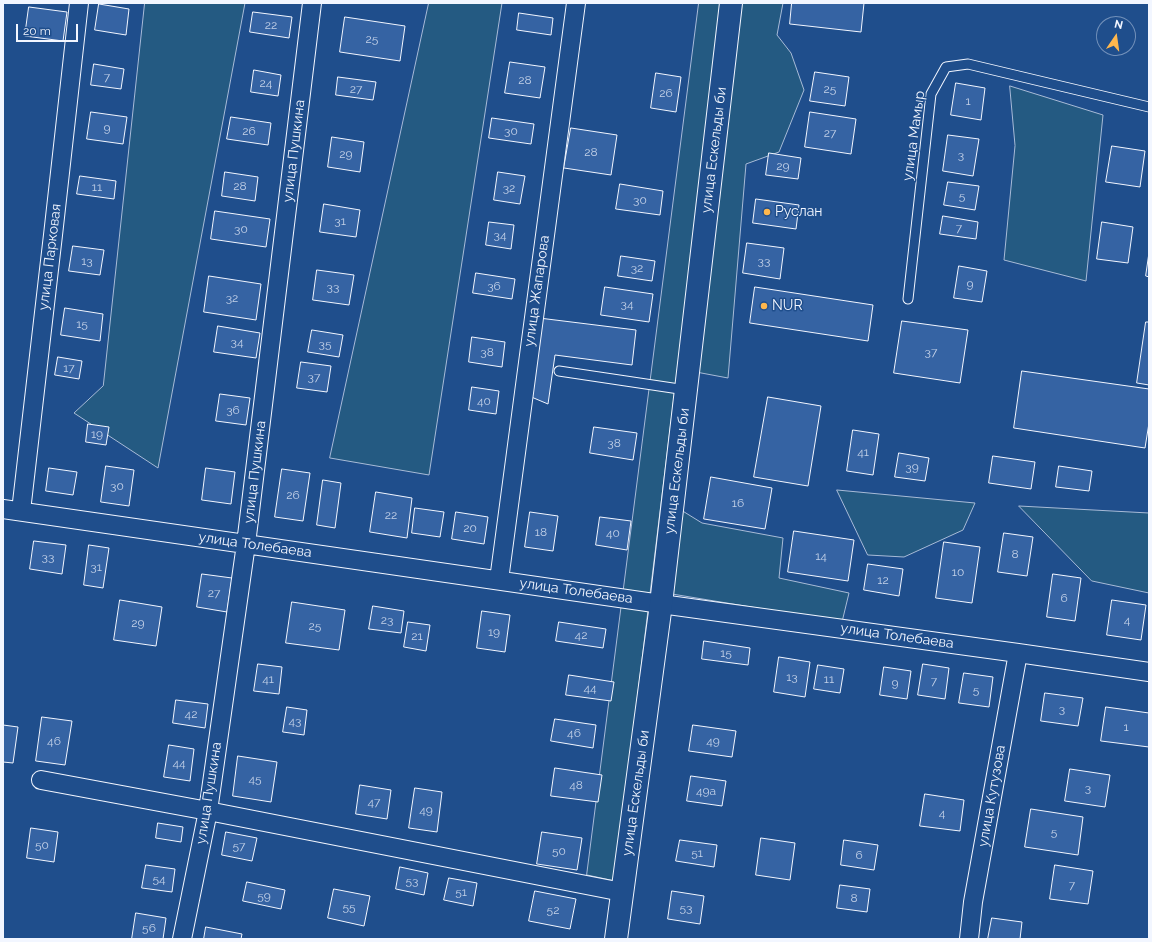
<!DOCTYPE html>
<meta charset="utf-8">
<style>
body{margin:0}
#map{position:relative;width:1152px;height:942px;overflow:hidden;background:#1f4e8c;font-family:Raleway,sans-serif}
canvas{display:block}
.frame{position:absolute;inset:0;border:4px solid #f2f6ff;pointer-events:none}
.north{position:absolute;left:1096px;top:16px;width:40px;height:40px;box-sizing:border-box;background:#1f4e8c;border:1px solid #7391ba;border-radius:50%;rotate:13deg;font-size:11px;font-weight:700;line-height:16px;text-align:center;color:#f2f6ff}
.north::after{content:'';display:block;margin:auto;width:14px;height:18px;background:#ffb74d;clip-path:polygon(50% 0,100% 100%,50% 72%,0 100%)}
.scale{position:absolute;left:16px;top:24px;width:62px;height:18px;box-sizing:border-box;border:2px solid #f2f6ff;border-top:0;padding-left:5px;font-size:12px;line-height:14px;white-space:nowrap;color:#f2f6ff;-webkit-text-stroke:3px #1f4e8c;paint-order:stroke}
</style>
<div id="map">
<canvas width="1152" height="942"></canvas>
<div class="frame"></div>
<div class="north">N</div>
<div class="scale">20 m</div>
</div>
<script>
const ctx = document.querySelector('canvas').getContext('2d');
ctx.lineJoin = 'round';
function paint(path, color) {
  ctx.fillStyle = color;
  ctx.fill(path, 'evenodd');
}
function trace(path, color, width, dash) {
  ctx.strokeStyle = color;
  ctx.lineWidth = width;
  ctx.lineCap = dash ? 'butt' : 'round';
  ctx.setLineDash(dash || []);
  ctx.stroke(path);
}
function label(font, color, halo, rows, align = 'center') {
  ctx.font = font + ' Raleway,sans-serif';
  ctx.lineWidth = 3;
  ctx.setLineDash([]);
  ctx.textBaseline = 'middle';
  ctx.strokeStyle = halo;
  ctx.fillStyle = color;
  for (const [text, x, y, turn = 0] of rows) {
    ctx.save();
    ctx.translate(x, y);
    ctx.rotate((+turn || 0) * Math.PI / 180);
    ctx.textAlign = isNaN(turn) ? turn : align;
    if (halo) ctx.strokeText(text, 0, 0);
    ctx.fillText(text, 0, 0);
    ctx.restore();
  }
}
const green = new Path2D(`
 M145,3H245L158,468L74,413L103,386Z
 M429,3H502L429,475L330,458Z
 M699,3H722L615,881L587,875Z
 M732,3H783L777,35L791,53L804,90L779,152L746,164L728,378L696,372Z
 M1010,86L1103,115L1086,281L1004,260L1015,146Z
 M837,490L975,503L963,530L904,557L868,555Z
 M1019,506L1149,513V593L1092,581Z
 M681,510L702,523L783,538L779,578L849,593L842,622L672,594Z`);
paint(green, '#245a82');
trace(green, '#a8bbd7', 1);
const building = new Path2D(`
 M792,3H864L861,32L790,24Z
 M99,4L129,9L126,35L95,30Z
 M29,7L67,12L63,41L25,36Z
 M253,12L292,17L289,38L250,32Z
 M519,13L553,18L551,35L517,30Z
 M345,17L405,26L400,61L340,52Z
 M510,62L545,67L540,98L505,93Z
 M94,64L124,69L121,89L91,85Z
 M254,70L281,75L278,96L251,92Z
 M815,72L849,77L845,106L810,101Z
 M656,73L681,77L676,112L651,108Z
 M338,77L376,82L373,100L336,95Z
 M956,83L985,88L981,120L951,115Z
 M91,112L127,117L123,144L87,139Z
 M810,112L856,119L851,154L805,147Z
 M231,117L271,123L268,145L227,139Z
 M492,118L534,124L531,144L489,138Z
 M571,128L617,135L611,175L564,168Z
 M948,135L979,139L973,176L943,171Z
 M332,137L364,142L360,172L328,167Z
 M1112,146L1145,151L1140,187L1106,182Z
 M769,153L801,158L798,179L766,175Z
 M225,172L258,177L255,201L222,196Z
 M498,172L525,176L520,204L494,200Z
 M80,176L116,181L114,199L77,194Z
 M948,182L979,186L975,210L944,205Z
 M620,184L663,191L660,215L616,209Z
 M756,199L799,205L796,229L753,223Z
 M324,204L360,210L356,237L320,232Z
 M215,211L270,219L266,247L211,239Z
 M943,216L978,222L976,239L940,234Z
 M489,222L514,225L511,249L486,245Z
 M1102,222L1133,227L1128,263L1097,259Z
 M747,243L784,248L780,279L743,273Z
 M73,246L104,250L100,275L69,271Z
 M1149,253V277L1146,276Z
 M621,256L655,261L652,281L618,276Z
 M959,266L987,271L982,302L954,298Z
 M317,270L354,275L349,305L313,300Z
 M476,273L515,279L512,299L473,293Z
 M209,276L261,284L256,320L204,312Z
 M605,287L653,294L649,322L601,315Z
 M755,287L873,305L868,341L750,323Z
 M65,308L103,314L100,341L61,335Z
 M539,318L636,330L632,365L555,355L548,404L529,396Z
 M902,321L968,330L960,383L894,373Z
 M1146,322H1149V385L1137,383Z
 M218,326L260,333L256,358L214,352Z
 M312,330L343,335L339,357L308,352Z
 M472,337L505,342L502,367L469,362Z
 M58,357L82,361L79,379L55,375Z
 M301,362L331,366L327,392L297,388Z
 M1022,371L1149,389V423L1145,448L1014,428Z
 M472,387L499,391L496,414L469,410Z
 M220,394L250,398L246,425L216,421Z
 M768,397L821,406L808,486L754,477Z
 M88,424L109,427L106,445L86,442Z
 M594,427L637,433L633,460L590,453Z
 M853,430L879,434L873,475L847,471Z
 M899,453L929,458L925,481L895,477Z
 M993,456L1035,462L1031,489L989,483Z
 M106,466L134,470L129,506L101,502Z
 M1059,466L1092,471L1089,491L1056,487Z
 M49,468L77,472L73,495L46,491Z
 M206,468L235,472L231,504L202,500Z
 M282,469L310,473L303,521L275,517Z
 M711,477L772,488L765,529L704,519Z
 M323,480L341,483L335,528L317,525Z
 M376,492L412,498L407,538L370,532Z
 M415,508L444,512L440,537L412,533Z
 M456,512L488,517L484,544L452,539Z
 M530,512L558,516L553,551L525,547Z
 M600,517L631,521L627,550L596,545Z
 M794,531L854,540L848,581L788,572Z
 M1004,533L1033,537L1027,576L998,572Z
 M34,541L66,545L62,574L30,569Z
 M944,542L980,547L972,603L936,598Z
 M89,545L109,548L103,588L84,585Z
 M868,564L903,569L899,596L864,590Z
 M202,574L232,578L227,612L197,607Z
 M1053,574L1081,578L1075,621L1047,617Z
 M120,600L162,607L156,646L114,640Z
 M1112,600L1146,605L1141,640L1107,635Z
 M292,602L345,610L339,650L286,643Z
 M373,606L404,611L401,633L369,629Z
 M482,611L510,615L505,652L477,648Z
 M408,622L430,625L426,651L404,647Z
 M559,622L606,629L603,648L556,641Z
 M704,641L750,648L748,665L702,659Z
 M779,657L810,662L805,697L774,692Z
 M258,664L282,667L279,694L254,691Z
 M923,664L949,668L945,699L918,695Z
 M818,665L844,669L840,693L814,689Z
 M884,667L911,671L907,699L880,695Z
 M964,673L993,677L989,707L959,703Z
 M569,675L614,682L611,701L566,695Z
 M1045,693L1083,698L1078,726L1041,721Z
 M176,700L208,704L205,728L173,723Z
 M287,707L307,710L304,735L283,732Z
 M1106,707L1149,713V747L1101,741Z
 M42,717L72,721L65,765L36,761Z
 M555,719L596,725L593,748L551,741Z
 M3,725L18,727L13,763L3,762Z
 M693,725L736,731L732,757L689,751Z
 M169,745L194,749L190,781L164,777Z
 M238,756L277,762L271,802L233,796Z
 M555,768L602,775L598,802L551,796Z
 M1070,769L1110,775L1105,807L1065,801Z
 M691,776L726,781L722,806L687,801Z
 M360,785L391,790L387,819L356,814Z
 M415,788L442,792L437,832L409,828Z
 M925,794L964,800L960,831L920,826Z
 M1031,809L1083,817L1078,855L1025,847Z
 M158,823L183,827L181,842L156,838Z
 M31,828L58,832L54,862L27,858Z
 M226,832L257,838L252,861L222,855Z
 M542,832L582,838L577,870L537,864Z
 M761,838L795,843L790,880L756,875Z
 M680,840L717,845L714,867L676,861Z
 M844,840L878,845L874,870L841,865Z
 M146,865L175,869L172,892L142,888Z
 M1055,865L1093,871L1088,904L1050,899Z
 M400,867L428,873L424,895L396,889Z
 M449,878L477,883L473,906L444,900Z
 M247,882L285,890L281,909L243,901Z
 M840,885L870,889L867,912L837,908Z
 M334,889L370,896L364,926L328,918Z
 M535,891L576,899L570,929L529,921Z
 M672,891L704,896L700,924L668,919Z
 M136,913L166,918L163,939H132Z
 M992,918L1022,922L1020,939H988Z
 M206,927L242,934L241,939H204Z`);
paint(building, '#3563a3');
trace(building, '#f2f6ff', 1);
const service = new Path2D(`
 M908,299L931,94L946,67L968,64L1149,107
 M559,371L686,390`);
const minor = new Path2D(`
 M3,509L661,604L1018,653L1149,672
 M21,511L53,235L79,3
 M499,580L576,3
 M41,780L208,811L622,892
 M182,939L208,811L246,544L312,3
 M969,939L973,902L1018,653`);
const tertiary = new Path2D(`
 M616,939L661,604L731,3`);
trace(service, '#f2f6ff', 11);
trace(minor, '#f2f6ff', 20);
trace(tertiary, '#f2f6ff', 24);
trace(service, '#1f4e8c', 9);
trace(minor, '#1f4e8c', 18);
trace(tertiary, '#1f4e8c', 22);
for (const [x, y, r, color] of [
 [767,212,4,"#ffb74d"],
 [764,306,4,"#ffb74d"]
]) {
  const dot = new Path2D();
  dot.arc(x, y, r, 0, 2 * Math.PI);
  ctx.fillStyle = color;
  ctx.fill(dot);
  trace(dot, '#1f4e8c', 1.5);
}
label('12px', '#c3d1e8', null, [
 ["22",271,25],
 ["25",372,39],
 ["7",107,77],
 ["28",525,80],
 ["24",266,83],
 ["27",356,89],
 ["25",830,89],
 ["26",666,93],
 ["1",968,101],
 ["9",107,128],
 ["26",249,131],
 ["30",511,131],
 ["27",830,133],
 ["28",591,152],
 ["29",346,154],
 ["3",961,155],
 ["29",783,166],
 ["28",240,186],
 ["11",97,187],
 ["32",509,188],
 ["5",962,196],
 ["30",640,200],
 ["31",340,221],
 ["7",959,228],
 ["30",241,229],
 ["34",500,235],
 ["13",87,261],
 ["33",764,261],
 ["32",637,268],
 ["9",970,284],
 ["36",494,286],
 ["33",333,287],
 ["32",232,298],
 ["34",627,304],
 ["15",82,324],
 ["34",237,342],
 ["35",325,344],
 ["38",487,352],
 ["37",931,352],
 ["17",69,368],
 ["37",314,377],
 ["40",484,401],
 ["36",233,410],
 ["19",97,434],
 ["38",614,443],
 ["41",863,452],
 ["39",912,467],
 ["30",117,486],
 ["26",293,495],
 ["16",738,503],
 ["22",391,515],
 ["20",470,528],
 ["18",541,532],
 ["40",613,533],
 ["8",1015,554],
 ["14",821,556],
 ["33",48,557],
 ["31",96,567],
 ["10",958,572],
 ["12",883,580],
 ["27",214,593],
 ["6",1064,598],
 ["23",387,620],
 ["4",1127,620],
 ["29",138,623],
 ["25",315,626],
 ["19",494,632],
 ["42",581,635],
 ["21",417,636],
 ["15",726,653],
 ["13",792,677],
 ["41",268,679],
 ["11",829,679],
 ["7",934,681],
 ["9",895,683],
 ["44",590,688],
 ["5",976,690],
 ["3",1062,709],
 ["42",191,714],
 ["43",295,721],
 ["1",1126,727],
 ["46",574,733],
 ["46",54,741],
 ["49",713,741],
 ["44",179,763],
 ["45",255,779],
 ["48",576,785],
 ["3",1088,788],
 ["49а",706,791],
 ["47",374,802],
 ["49",426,810],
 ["4",942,813],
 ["5",1054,832],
 ["50",42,845],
 ["57",239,846],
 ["50",559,851],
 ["51",697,853],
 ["6",859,855],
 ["54",159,879],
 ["53",412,881],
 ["7",1072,885],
 ["51",461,892],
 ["59",264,896],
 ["8",854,898],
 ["55",349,907],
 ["53",686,908],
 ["52",553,910],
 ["56",149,928]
]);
label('14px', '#f2f6ff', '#1f4e8c', [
 ["улица Мамыр",914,136,-82],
 ["улица Ескельды би",714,150,-83],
 ["улица Пушкина",294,151,-83],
 ["улица Парковая",50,257,-83],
 ["улица Жапарова",537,291,-82],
 ["улица Ескельды би",677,471,-83],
 ["улица Пушкина",255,472,-83],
 ["улица Толебаева",255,545,8],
 ["улица Толебаева",576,591,8],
 ["улица Толебаева",897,636,8],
 ["улица Пушкина",209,793,-81],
 ["улица Ескельды би",636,793,-82],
 ["улица Кутузова",992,796,-80]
]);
label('14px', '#f2f6ff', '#1f4e8c', [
 ["Руслан",775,212],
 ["NUR",772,306]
], 'left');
</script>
